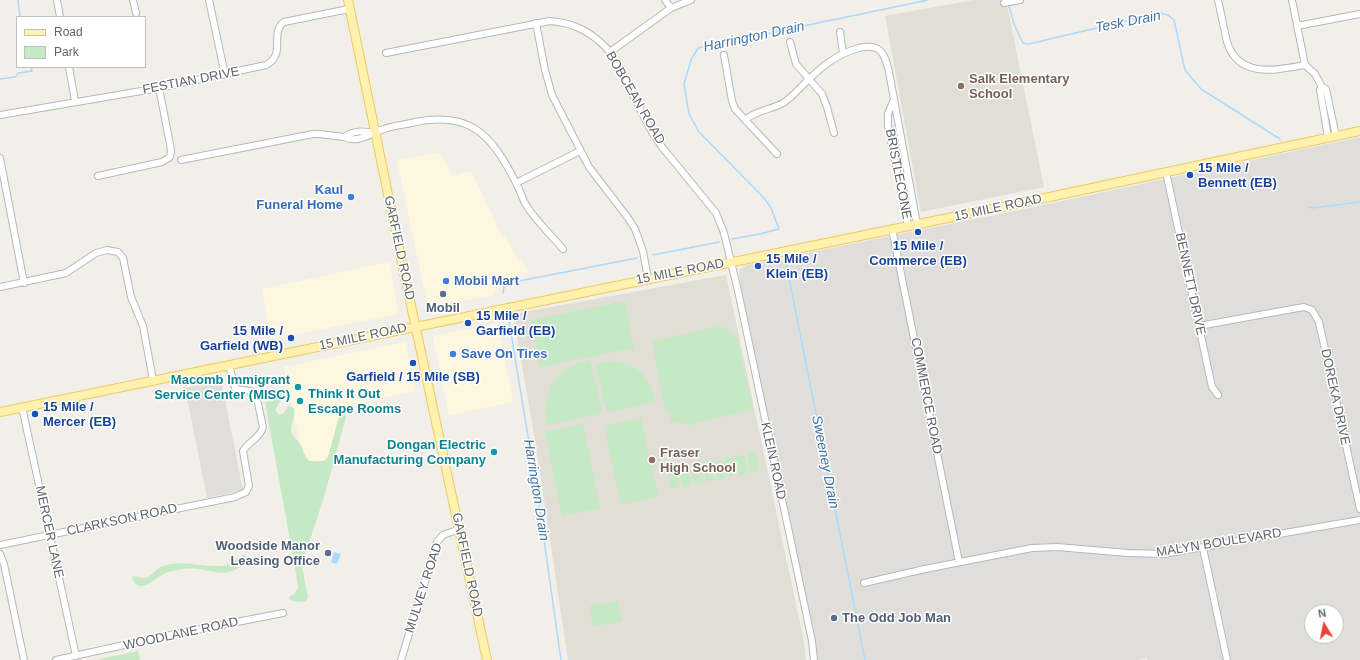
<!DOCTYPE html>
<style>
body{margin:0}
#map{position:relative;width:1360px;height:660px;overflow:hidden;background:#f1efe8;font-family:Arial,sans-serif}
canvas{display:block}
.legend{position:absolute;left:16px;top:16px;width:130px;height:52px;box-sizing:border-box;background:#fff;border:1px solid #bfc1c3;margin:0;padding:5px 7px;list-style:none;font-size:12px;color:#5f6368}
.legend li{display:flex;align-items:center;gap:8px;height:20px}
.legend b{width:20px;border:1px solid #bfc1c3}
.north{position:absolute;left:1304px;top:604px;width:40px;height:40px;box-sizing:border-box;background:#fff;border:1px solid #bfc1c3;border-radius:50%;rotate:350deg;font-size:11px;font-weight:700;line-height:16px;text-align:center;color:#5f6368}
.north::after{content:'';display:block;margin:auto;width:14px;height:18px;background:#ea4335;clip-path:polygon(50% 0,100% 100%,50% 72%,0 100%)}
</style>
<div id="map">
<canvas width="1360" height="660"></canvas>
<ul class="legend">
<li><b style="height:5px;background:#fff2af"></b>Road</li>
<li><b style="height:11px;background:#c5e8c5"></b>Park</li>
</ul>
<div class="north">N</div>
</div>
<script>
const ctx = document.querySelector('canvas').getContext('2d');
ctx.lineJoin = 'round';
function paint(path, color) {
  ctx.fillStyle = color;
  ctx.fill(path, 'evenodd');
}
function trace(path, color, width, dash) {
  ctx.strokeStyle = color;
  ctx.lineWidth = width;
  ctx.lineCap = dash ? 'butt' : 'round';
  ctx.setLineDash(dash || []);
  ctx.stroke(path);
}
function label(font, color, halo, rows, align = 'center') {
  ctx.font = font + ' Arial,sans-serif';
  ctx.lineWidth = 3;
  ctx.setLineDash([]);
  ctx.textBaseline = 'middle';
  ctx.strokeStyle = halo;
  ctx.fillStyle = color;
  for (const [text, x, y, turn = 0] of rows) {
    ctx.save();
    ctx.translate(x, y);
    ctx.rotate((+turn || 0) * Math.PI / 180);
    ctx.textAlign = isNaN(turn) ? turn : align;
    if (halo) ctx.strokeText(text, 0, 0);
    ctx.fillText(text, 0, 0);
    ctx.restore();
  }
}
paint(new Path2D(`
 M440,152L453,176L471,171L499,229L528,272L500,279L493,295L428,308L397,160Z
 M389,262L399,314L272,339L262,289Z
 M497,323L513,402L449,415L433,336Z
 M405,342L415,391L343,406L321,503L315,519L284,367Z`), '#fef7e0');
paint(new Path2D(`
 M1360,137V660H1147V658L1138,660H818L814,633L748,326L739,274L740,269L747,265L1025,209ZM1312,612H1336V636H1312Z
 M221,380L243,490L207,498L185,388Z`), '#e0deda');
paint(new Path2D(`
 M973,0H1006L1044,187L921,212L885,16Z
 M726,275L804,642L806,660H568L536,446L513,314Z`), '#e1ded6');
paint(new Path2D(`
 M625,301L634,348L540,367L531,320Z
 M721,326L737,337L753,410L699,422L687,426V424C681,422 677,424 671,421L668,410L665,411L652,341Z
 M590,360L602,410L600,414L547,425C541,392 556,366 590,360Z
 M607,361C637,362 649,375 656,402L610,412L606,409L595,364Z
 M278,391H282V398L275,410L279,415L284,413L288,406L294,408C296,418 291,423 291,430C292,437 297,439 300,444C304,449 302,453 309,461H324L328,457L339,416L346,415V417L324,497L303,561L302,566L308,598L305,602L291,601L289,597L294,594L298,588L296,573L265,402L273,401V393Z
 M641,418L658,497L621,505L604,426Z
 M583,424L600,508L562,516L545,432Z
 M755,452L759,471L750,472L747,454Z
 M744,455L748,473L739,475L735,456Z
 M733,457L736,475L728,477L724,459Z
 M721,460L725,478L717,480L713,461Z
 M710,462L714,480L706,482L702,463Z
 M699,464L703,483L695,484L691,466Z
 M688,467L692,485L683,487L679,469Z
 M676,469L680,487L672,489L668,471Z
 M244,554L247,557V560C243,563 239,568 235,570C225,575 215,572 205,570C196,568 185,568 177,570C172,571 166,572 162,575C153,580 139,595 132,578L134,576C154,583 150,569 166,565C186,560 204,568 222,566C230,565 237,558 244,554Z
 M617,601L622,621L593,627L589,606Z
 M138,651L140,660H96Z`), '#c5e8c5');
paint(new Path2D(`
 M334,552L341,554L337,564L331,562Z`), '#aadaff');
trace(new Path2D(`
 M18,0L20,17
 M1009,6L1014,24L1023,43L1029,44L1160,13L1168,15L1174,20L1185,70L1201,89L1280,139
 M0,79L15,77L19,73L32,71L31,67
 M1309,207L1312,208L1360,202
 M732,239L760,234L779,229L771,208L765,199L699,132L689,114L684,84L691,60L698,48L928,0
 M653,255L719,242
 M786,263L865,660
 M503,293L504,287L509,283L637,258
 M509,321L538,497L561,660`), '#aadaff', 1.5);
const minor = new Path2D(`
 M57,0L60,17
 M133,0L136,13
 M209,0L225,75
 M665,0L671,8
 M1218,0L1227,42C1239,79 1276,70 1305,65
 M1292,0L1305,65L1315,74L1322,87
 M1004,3L1020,0
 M536,23L545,70L552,95L589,167L628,218L635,229L643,251L648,279
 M1297,26L1360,14
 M840,32L843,53
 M790,42L796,64L822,94L827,107L834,133
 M610,52L671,8L691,0
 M386,53L550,21C576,23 593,33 610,52L652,132L662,147L716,213L724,233L738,291L812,641L814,660
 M724,55L732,101L735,109L777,154
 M69,67L75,101
 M894,99L888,114V126L908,226
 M0,115L159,88L266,65C287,54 269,33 284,22L349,9
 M745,120C756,110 771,110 783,103C791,98 797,91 804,84C820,68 836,54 859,48C881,43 885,54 889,72L917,224
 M375,133C363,131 354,130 344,137C359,144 370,133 384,129C393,126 402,125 411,123C469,110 491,133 516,183C520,190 522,198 526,205C536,221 551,235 563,249
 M1328,137L1320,90L1322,87L1326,89L1336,136
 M0,158L24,283
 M181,160L313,134H319L344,137
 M1166,172L1212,387L1218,395
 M98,176L162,162L170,157L171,151L170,144L159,88
 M516,183L580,151
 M892,229L959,562
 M0,287L66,273L96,253L107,250L118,252L123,258L131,297L143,326L153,380
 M1199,326L1298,308L1304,307L1312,310L1319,322L1360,509
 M22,407L76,656
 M0,545L235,497L246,492L249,486L243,451C248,442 261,437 263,427L256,394C250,388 242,392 235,388L229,365
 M1203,548L1227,660
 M0,554L4,564L24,660
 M864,583L925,569L1032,548L1057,547L1128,553L1163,554L1360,520
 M56,660L165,636L283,613
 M401,660L437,542L443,535L460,529`);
const major = new Path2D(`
 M348,0L406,282L487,660
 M0,412L1026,202L1360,131`);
trace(minor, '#b5b8bc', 8);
trace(major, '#f2c960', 10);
trace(minor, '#fff', 6);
trace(major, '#fff2af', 8);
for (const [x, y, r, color] of [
 [961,86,4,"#8d6e63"],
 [1190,175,4,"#1a4fb4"],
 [351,197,4,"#3f7fe0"],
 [918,232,4,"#1a4fb4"],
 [758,266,4,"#1a4fb4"],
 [446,281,4,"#3f7fe0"],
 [443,294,4,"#5c6f8a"],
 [468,323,4,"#1a4fb4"],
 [291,338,4,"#1a4fb4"],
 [453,354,4,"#3f7fe0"],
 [413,363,4,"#1a4fb4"],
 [298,387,4,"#0f9aa8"],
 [300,401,4,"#0f9aa8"],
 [35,414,4,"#1a4fb4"],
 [494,452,4,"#0f9aa8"],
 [652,460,4,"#8d6e63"],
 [328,553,4,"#5c6f8a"],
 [834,618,4,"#5c6f8a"]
]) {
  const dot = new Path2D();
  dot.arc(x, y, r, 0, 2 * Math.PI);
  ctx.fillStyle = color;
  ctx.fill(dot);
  trace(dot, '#fff', 1.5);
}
label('bold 13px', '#785e54', '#fff', [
 ["Salk Elementary",969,79],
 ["School",969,94],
 ["Fraser",660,453],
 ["High School",660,468]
], 'left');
label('13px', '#5f6368', '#fff', [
 ["FESTIAN DRIVE",191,81,-11],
 ["BOBCEAN ROAD",635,98,60],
 ["BRISTLECONE",898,174,79],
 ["15 MILE ROAD",998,208,-12],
 ["GARFIELD ROAD",399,248,78],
 ["15 MILE ROAD",680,272,-11],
 ["BENNETT DRIVE",1190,284,78],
 ["15 MILE ROAD",363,337,-12],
 ["COMMERCE ROAD",926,396,79],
 ["DOREKA DRIVE",1335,397,78],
 ["KLEIN ROAD",773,461,78],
 ["CLARKSON ROAD",122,520,-12],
 ["MERCER LANE",49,532,78],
 ["MALYN BOULEVARD",1219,543,-9],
 ["GARFIELD ROAD",467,565,78],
 ["MULVEY ROAD",424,588,-72],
 ["WOODLANE ROAD",181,634,-12]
]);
label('bold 13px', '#164399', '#fff', [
 ["15 Mile /",1198,168],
 ["Bennett (EB)",1198,183],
 ["15 Mile /",918,246,"center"],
 ["Commerce (EB)",918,261,"center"],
 ["15 Mile /",766,259],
 ["Klein (EB)",766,274],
 ["15 Mile /",476,316],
 ["Garfield (EB)",476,331],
 ["15 Mile /",283,331,"right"],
 ["Garfield (WB)",283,346,"right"],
 ["Garfield / 15 Mile (SB)",413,377,"center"],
 ["15 Mile /",43,407],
 ["Mercer (EB)",43,422]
], 'left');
label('bold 13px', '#366cbe', '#fff', [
 ["Kaul",343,190,"right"],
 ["Funeral Home",343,205,"right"],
 ["Mobil Mart",454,281],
 ["Save On Tires",461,354]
], 'left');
label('bold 13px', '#4e5e75', '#fff', [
 ["Mobil",443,308],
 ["Woodside Manor",320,546,"right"],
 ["Leasing Office",320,561,"right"],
 ["The Odd Job Man",842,618,"left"]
]);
label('bold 13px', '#0d838f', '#fff', [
 ["Macomb Immigrant",290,380],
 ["Service Center (MISC)",290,395],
 ["Think It Out",308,394,"left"],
 ["Escape Rooms",308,409,"left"],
 ["Dongan Electric",486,445],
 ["Manufacturing Company",486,460]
], 'right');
label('italic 14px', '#4174aa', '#fff', [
 ["Tesk Drain",1128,22,-11],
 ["Harrington Drain",754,37,-12],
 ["Sweeney Drain",825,462,79],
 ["Harrington Drain",536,490,81]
]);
</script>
